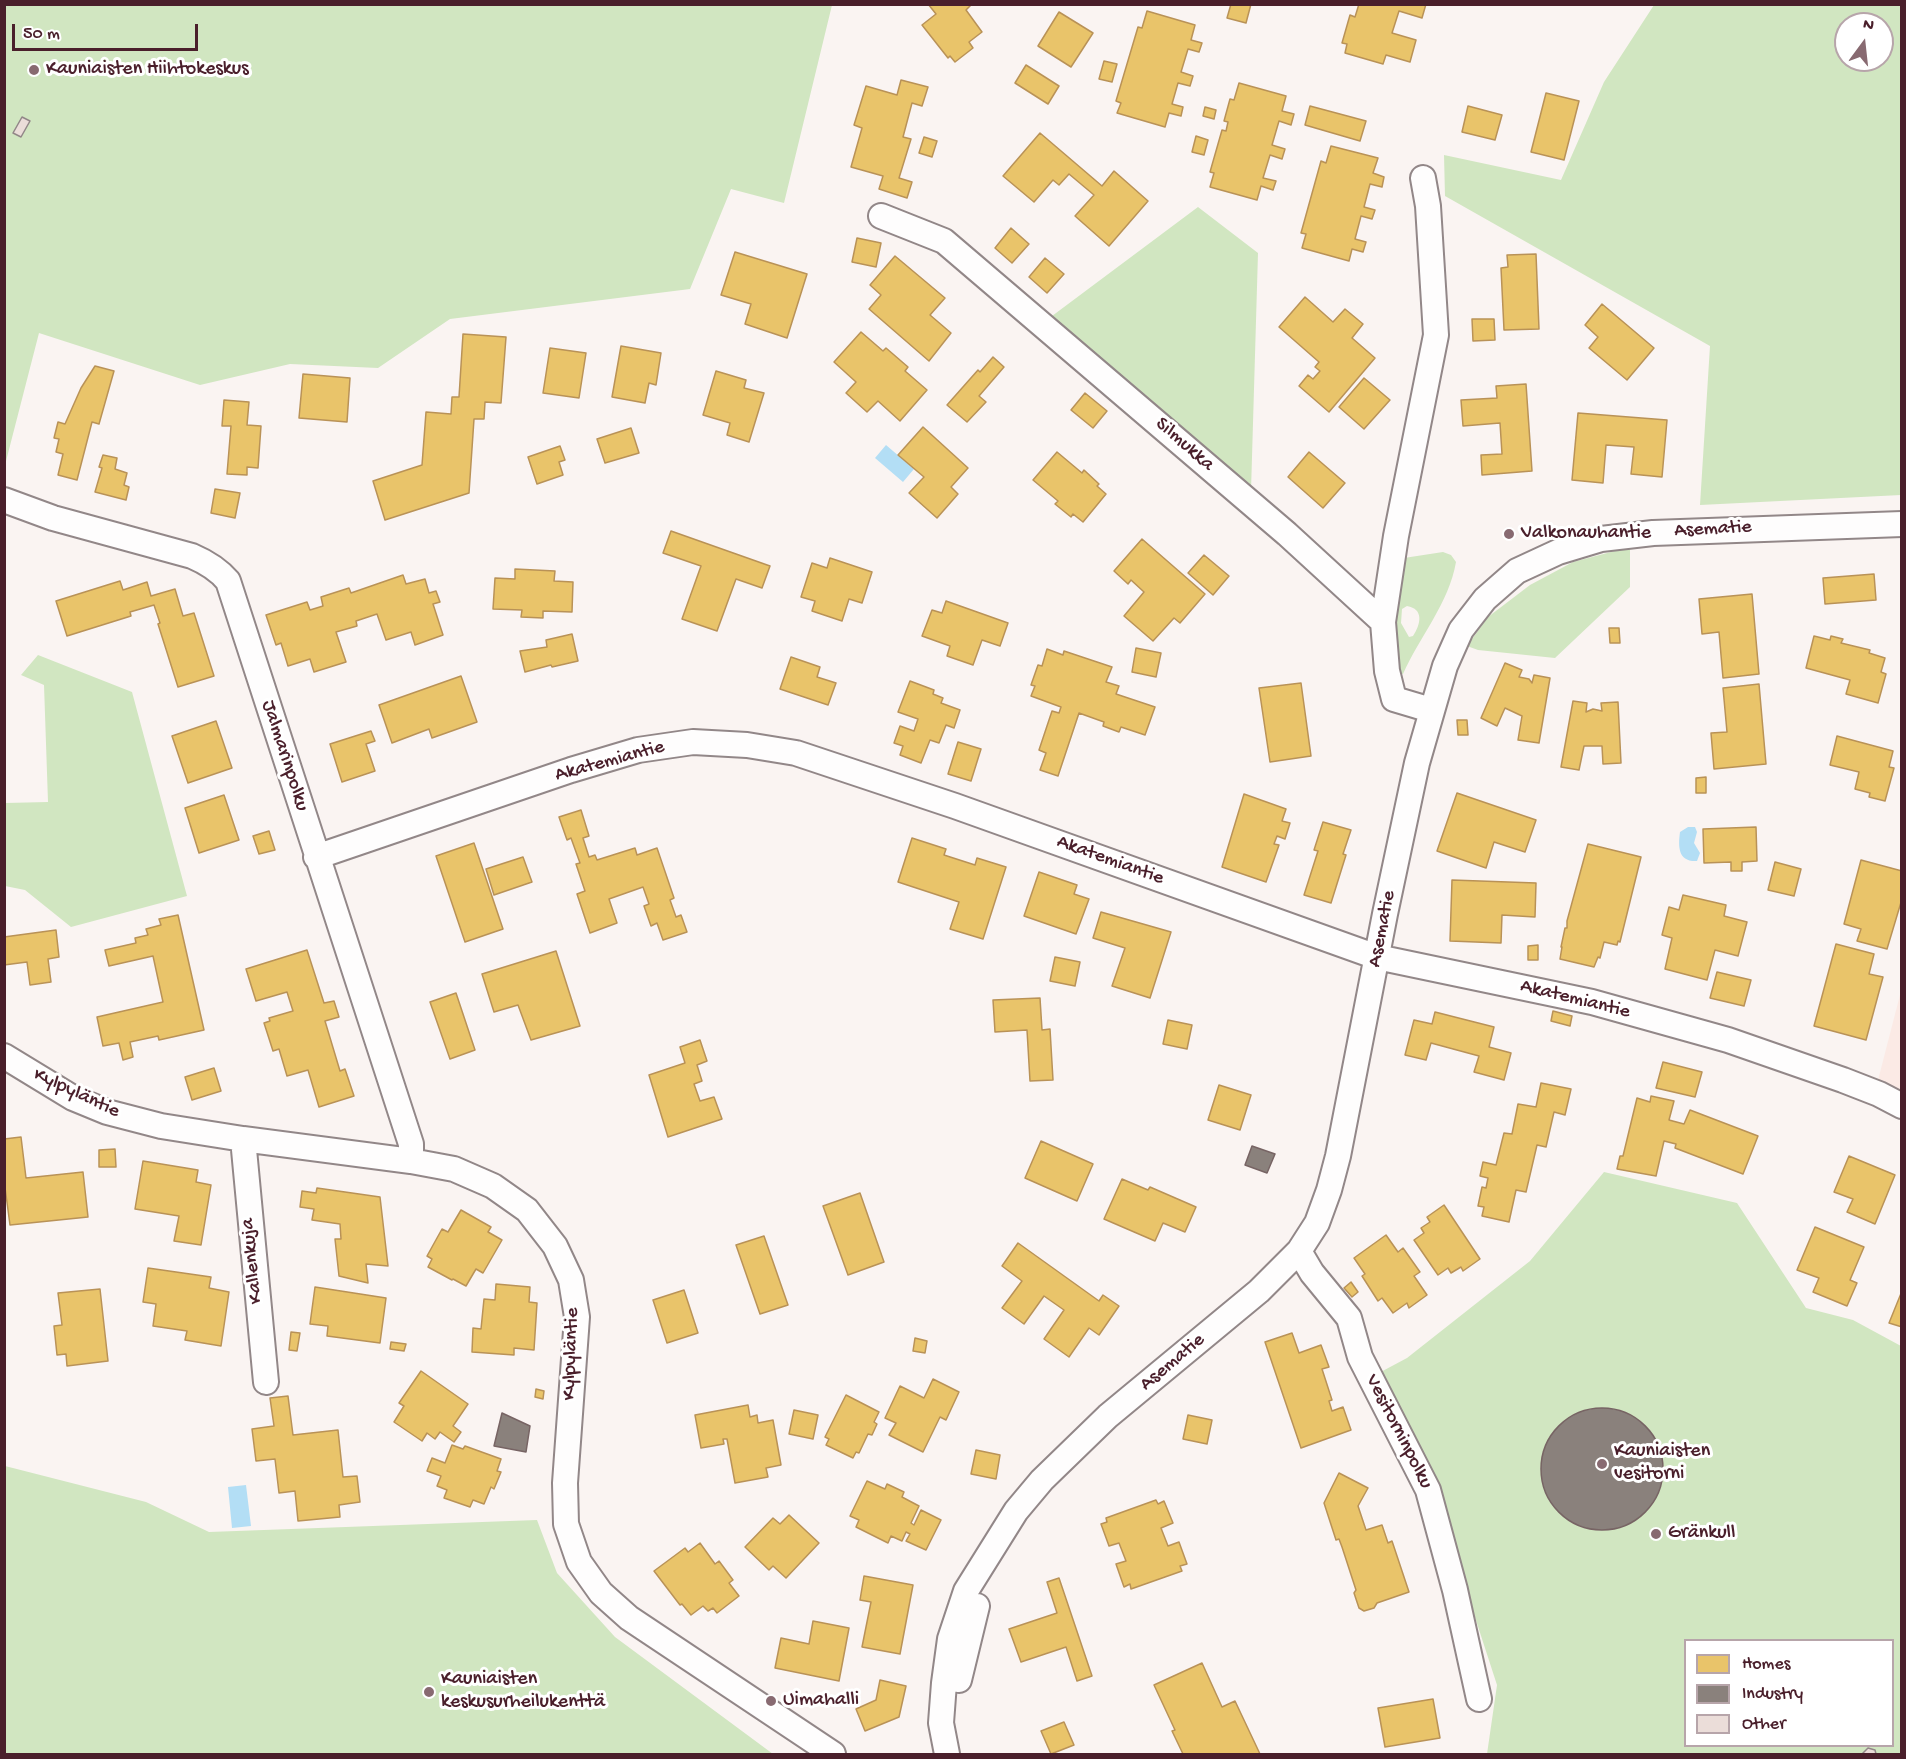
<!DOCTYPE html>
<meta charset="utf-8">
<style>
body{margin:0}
#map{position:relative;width:1906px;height:1759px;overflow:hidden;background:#faf4f2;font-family:"Gochi Hand",sans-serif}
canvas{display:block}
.frame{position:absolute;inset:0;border:6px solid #4a1f2b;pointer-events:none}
.legend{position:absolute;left:1684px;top:1639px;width:210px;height:108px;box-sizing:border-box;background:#fff;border:2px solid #b7a5aa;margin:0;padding:8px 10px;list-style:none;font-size:18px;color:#4a1f2b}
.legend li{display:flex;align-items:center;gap:12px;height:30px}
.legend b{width:30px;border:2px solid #b7a5aa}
.north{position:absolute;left:1834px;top:12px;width:60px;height:60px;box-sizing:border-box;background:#fff;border:2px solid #b7a5aa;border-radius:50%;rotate:15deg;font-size:16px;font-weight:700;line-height:24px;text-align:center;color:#4a1f2b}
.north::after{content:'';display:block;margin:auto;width:21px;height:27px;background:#886a71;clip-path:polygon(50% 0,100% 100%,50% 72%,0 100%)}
.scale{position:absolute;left:12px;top:24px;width:186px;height:27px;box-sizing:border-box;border:3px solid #4a1f2b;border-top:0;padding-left:8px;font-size:18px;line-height:21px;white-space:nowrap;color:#4a1f2b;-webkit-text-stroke:4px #fff;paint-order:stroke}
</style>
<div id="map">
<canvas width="1906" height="1759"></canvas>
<div class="frame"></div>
<ul class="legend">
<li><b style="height:16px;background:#e9c46a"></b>Homes</li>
<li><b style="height:16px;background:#8a817c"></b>Industry</li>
<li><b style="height:16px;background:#ebddd9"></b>Other</li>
</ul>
<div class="north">N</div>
<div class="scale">50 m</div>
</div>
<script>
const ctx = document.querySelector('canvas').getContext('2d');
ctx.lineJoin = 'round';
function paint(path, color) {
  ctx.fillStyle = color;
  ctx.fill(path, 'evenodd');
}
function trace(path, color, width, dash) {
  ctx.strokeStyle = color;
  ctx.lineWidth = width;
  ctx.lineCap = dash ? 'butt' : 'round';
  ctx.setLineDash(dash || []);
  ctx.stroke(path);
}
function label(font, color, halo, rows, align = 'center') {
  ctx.font = font + ' "Gochi Hand",sans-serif';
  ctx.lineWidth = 6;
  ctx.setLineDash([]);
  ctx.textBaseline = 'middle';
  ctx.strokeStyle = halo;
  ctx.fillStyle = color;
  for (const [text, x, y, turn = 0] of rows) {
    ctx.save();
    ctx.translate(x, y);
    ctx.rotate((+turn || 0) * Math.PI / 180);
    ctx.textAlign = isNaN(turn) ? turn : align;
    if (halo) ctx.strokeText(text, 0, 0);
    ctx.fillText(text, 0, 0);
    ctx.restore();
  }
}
paint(new Path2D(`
 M1901,991V1095L1877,1084Z`), '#fbeae5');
paint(new Path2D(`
 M4,5H832L784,203L731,189L690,289L450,319L378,368L290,364L200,385L39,333L5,465Z
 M1654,5H1901V495L1700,505L1710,346L1445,196L1444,155L1561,180L1604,82ZM1846,24H1882V60H1846Z
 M1198,207L1258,253L1251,491L1048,319Z
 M1630,547V587L1555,658L1478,650L1467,646L1488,617L1530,585L1573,562Z
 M1443,552L1451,555L1456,562C1449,603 1420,636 1403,674L1398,673L1392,634L1404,558ZM1407,606C1424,609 1421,624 1413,636L1409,637L1401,623L1402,609Z
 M38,655L132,692L187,896L71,927L25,890L5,886V803L48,802L44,685L21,675Z
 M1604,1172L1737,1203L1806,1308L1853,1320L1901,1346V1754H1487L1497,1685L1432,1485L1377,1374L1407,1358L1530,1261ZM1686,1640H1892V1746H1686Z
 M5,1466L146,1502L209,1532L537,1520L557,1573L615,1637L773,1754H5Z`), '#d1e6c1');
paint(new Path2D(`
 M886,445L914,469L903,482L875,458Z
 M1688,827H1695L1697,832L1694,843L1700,853L1697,861C1678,862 1678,847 1680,832Z
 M246,1485L251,1526L232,1528L228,1487Z`), '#b3def5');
const homes = new Path2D(`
 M928,4H972L966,10L982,32L969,42L973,48L955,62L950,56L948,58L922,25L936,14Z
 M1231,4H1251L1246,23L1227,18Z
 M1359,4H1426L1422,18L1399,11L1392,33L1416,40L1410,62L1386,55L1383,64L1345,53L1347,44L1342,43L1350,15L1355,17Z
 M1147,11L1195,25L1191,40L1202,43L1199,52L1188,49L1181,72L1193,76L1190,86L1178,83L1172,104L1183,107L1181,116L1169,113L1165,127L1117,113L1121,103L1116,101L1138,27L1142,28Z
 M1059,12L1093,33L1071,67L1038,46Z
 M1104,61L1117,64L1112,82L1099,79Z
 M1026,65L1059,86L1048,104L1015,83Z
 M901,80L928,87L922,106L912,103L903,137L911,139L899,178L912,182L907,198L879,189L883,176L851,167L862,128L854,125L866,86L897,95Z
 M1239,83L1286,96L1282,111L1294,114L1291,125L1279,121L1272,145L1285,149L1282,159L1270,155L1263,178L1276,181L1273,190L1261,186L1257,200L1210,187L1214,173L1210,172L1222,130L1226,131L1228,122L1224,121L1230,99L1234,100Z
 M1546,93L1579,101L1564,160L1531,152Z
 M1310,106L1366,121L1360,141L1305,125Z
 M1468,106L1502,115L1495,140L1462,132Z
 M1205,107L1216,110L1214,119L1203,116Z
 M1040,133L1102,186L1114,171L1148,201L1109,246L1075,216L1094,195L1069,174L1059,185L1053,180L1034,202L1003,176Z
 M1196,136L1208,140L1204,155L1192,152Z
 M924,137L937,141L932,157L919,153Z
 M1331,146L1378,158L1373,173L1384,177L1382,187L1370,184L1364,207L1375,210L1372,219L1361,216L1355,239L1366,242L1363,252L1352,249L1349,261L1302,248L1306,234L1301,233L1321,161L1326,163Z
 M1011,228L1029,244L1012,263L995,248Z
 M857,238L881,243L876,267L852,262Z
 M735,252L807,274L787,338L745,324L751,304L721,295Z
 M1536,254L1539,329L1504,330L1501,268L1508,267L1507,255Z
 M895,256L945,298L930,315L951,333L929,361L869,309L881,295L870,285Z
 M1045,258L1064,274L1047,293L1029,277Z
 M1305,297L1333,322L1345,309L1363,324L1352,338L1375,358L1329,412L1299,386L1308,375L1313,379L1320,371L1315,367L1319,362L1279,327Z
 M1602,304L1654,348L1627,380L1589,348L1598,337L1585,325Z
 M1472,319H1494L1495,340L1473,341Z
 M861,332L883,351L886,348L908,367L905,371L927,390L900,421L878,401L867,412L846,393L856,382L834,362Z
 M463,334L506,337L501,403L485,402L484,419H474L469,493L385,520L373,481L422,465L426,412L451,414L452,397H459Z
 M621,346L661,353L656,385L649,383L645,403L612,397Z
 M550,348L586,353L579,398L543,393Z
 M993,357L1004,367L979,396L986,402L967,422L947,405L978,370L980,372Z
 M95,366L114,371L99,424L92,422L77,480L58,475L63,454L56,452L59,439L54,438L58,422L65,424L81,388Z
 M716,371L746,380L744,388L764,393L749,442L727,435L730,423L703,415Z
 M303,374L350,378L347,422L299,418Z
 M1364,378L1390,400L1364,429L1339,407Z
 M1526,384L1532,471L1482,475L1481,455L1502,454L1500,423L1463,426L1461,400L1497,398L1496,386Z
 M1085,393L1107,411L1093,428L1071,410Z
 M224,400L249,402L247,425L261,426L258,468L247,467V475L227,474L231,426H222Z
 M1578,413L1667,420L1662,477L1631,474L1634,447L1606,445L1603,483L1572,480Z
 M923,427L968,468L951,487L958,494L937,518L909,493L924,477L898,455Z
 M631,428L639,453L605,463L597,439Z
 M560,446L565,460L559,462L563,475L537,484L528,457Z
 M1057,452L1082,473L1084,470L1099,484L1097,486L1106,494L1083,522L1073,514L1071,517L1055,504L1058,501L1033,480Z
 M1309,452L1345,483L1323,508L1288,477Z
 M103,455L117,458L115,469L127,473L124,485L129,487L126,500L95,492L102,468L99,467Z
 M215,489L240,493L235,518L211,513Z
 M671,531L770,566L762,588L736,579L717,631L682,619L701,566L663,553Z
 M1142,539L1205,594L1180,623L1174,618L1153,641L1124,616L1144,592L1131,580L1128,584L1114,571Z
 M1204,555L1229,576L1213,595L1188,573Z
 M830,558L872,572L862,603L849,599L842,621L812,611L815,601L801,597L812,563L827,568Z
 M515,569L555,571L554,581L573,582L572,612L543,611V618L521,617L522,610L493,609L495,578L515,579Z
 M1874,574L1876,600L1825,604L1823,578Z
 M403,575L406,584L425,579L429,593L436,591L440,602L433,604L443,635L415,645L411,632L386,640L377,614L356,621L357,626L336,632L346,662L314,672L310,659L288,666L281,643L276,645L266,615L307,602L310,610L323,606L321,597L349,588L351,593Z
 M120,581L123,590L147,582L151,596L175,589L183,616L194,613L214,676L178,687L158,624L160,623L154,605L130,612L131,616L67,636L56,601Z
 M1752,594L1759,674L1723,678L1719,632L1702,634L1699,599Z
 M946,601L1008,623L1000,646L982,640L973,665L947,656L950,646L922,636L932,610L942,613Z
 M1609,628H1619L1620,643H1610Z
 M572,634L578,661L552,667L551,665L525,672L520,651L547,647L546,640Z
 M1814,636L1830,640L1831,636L1843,639L1841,643L1870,650L1869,653L1885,658L1881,672L1886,674L1878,703L1846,694L1850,680L1806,668Z
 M1136,648L1161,653L1156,677L1132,672Z
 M1047,649L1063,655L1064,651L1112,667L1106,682L1119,686L1116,694L1155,707L1145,735L1121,727L1119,732L1103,726L1104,722L1079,713L1058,776L1040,770L1046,753L1039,750L1052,711L1059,713L1061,707L1031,696L1035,686L1031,685L1038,665L1042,666Z
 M791,657L820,667L817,677L836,683L828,705L780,689Z
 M1505,663L1522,670L1519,677L1529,679L1532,683L1534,675L1550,678L1539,743L1518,740L1522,716L1505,708L1497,726L1481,718Z
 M461,676L477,722L432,738L429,729L392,743L379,705Z
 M910,681L934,690L933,694L943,698L941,703L960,710L954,728L946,725L939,743L930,740L921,763L900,755L903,746L894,743L900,726L914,731L918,719L898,712Z
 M1301,683L1311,756L1270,762L1259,688Z
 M1759,684L1766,764L1714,769L1711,733L1727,732L1723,688Z
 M1573,701L1587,703L1586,712L1593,709L1602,711L1601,703L1618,702L1621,763L1603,764L1602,746H1584L1579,770L1561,767Z
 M1457,720H1467L1468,735H1458Z
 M216,721L232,768L188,783L172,736Z
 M371,731L375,741L366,744L375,771L342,782L330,744Z
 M1837,736L1893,751L1889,767L1894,768L1885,801L1869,797L1870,793L1855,789L1859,772L1830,765Z
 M958,742L981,749L971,781L948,774Z
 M1706,777V793H1696V778Z
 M1457,793L1536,820L1525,852L1494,842L1486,868L1437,851Z
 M1244,794L1286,809L1282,821L1290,823L1285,839L1277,836L1274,844L1279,845L1266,882L1222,867Z
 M224,795L239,840L199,853L185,808Z
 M581,810L589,836L583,838L589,857L595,855L597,860L635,848L637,855L657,848L674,898L670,900L676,917L681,915L687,932L663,940L657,923L651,926L644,906L649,904L643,887L609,899L617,923L590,933L577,894L585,891L576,864L580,863L571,838L567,840L559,817Z
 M1323,822L1351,830L1343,854L1346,855L1331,903L1304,895L1318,851L1314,850Z
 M1756,827L1757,861L1742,862V871H1731V862L1704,863L1703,829Z
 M269,831L275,850L259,854L253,836Z
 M912,838L946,849L944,855L975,865L977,858L1006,867L983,939L950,929L959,902L898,882Z
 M474,843L503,929L465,942L436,856Z
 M1588,844L1641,857L1620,942L1618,941L1617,945L1604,942L1600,958L1598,957L1594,967L1560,959L1562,947H1561L1565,928H1567V921Z
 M523,857L532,882L494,895L486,869Z
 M1861,860L1902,871V899L1887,949L1857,941L1861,929L1844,924Z
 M1775,862L1801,869L1794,896L1768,890Z
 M1039,872L1077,885L1074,894L1089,899L1076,934L1024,916Z
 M1452,880L1536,883L1535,917L1502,915L1501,943L1450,941Z
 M1683,895L1726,905L1724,916L1747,922L1738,956L1715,950L1707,980L1665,969L1672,938L1662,935L1669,907L1679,910Z
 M1101,912L1171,932L1150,998L1112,986L1125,948L1093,938Z
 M178,915L204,1030L159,1040L158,1036L130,1042L133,1057L123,1060L119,1043L103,1046L97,1017L163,1002L153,956L109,966L105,950L136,943L135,938L148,935L146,929L161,925L159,919Z
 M56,930L59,957L48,959L51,982L30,985L27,962L4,965V937Z
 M1836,944L1874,954L1869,974L1883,977L1866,1040L1814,1026Z
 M1538,945V960H1528V946Z
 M307,950L324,1003L334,1001L339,1017L325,1021L340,1071L345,1069L354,1096L319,1107L308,1070L287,1076L279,1049L273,1051L264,1023L270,1021L269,1018L293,1011L287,992L256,1001L246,969Z
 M556,951L580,1026L531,1040L518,1005L494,1012L482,974Z
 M1055,957L1080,962L1075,986L1050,981Z
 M1717,972L1751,980L1744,1006L1710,998Z
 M456,993L475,1050L450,1059L430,1002Z
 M1040,998L1042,1030L1050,1029L1053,1080L1030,1081L1027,1030L995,1032L993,1000Z
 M1553,1011L1572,1016L1570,1026L1551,1021Z
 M1435,1012L1494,1027L1489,1047L1511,1053L1504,1080L1474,1072L1479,1056L1431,1043L1426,1060L1405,1055L1414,1020L1432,1024Z
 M1168,1020L1192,1025L1187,1049L1163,1044Z
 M700,1040L707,1061L697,1065L702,1081L694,1084L700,1101L714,1097L722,1119L668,1137L649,1075L685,1063L680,1047Z
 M1663,1062L1702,1072L1695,1097L1656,1088Z
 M214,1068L221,1091L192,1100L185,1077Z
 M1541,1083L1571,1089L1565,1115L1554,1112L1546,1147L1537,1145L1526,1192L1516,1190L1509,1222L1482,1216L1484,1207L1478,1206L1482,1187L1486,1188L1488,1178L1480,1176L1483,1162L1496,1165L1504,1133L1512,1134L1518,1104L1536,1107Z
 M1219,1085L1251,1095L1240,1130L1208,1120Z
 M1651,1096L1674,1101L1669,1120L1684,1124L1690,1110L1758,1136L1743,1174L1675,1148L1676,1144L1664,1141L1656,1176L1617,1169L1620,1156H1623L1637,1098L1650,1102Z
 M21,1137L26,1178L83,1172L88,1217L10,1225L4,1180V1139Z
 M1041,1141L1093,1164L1077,1201L1025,1178Z
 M115,1149L116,1167H99V1150Z
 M1849,1156L1895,1175L1875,1224L1847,1212L1853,1199L1834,1192Z
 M143,1161L198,1170L196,1182L211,1185L201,1245L174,1241L179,1216L135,1209Z
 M1122,1179L1148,1190L1150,1187L1196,1207L1185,1232L1163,1223L1155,1241L1104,1219Z
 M317,1188L380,1197L388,1266L366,1264L368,1283L339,1276L335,1239H341L340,1224L312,1220L314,1209L300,1207L302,1191L316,1193Z
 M860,1193L884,1262L848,1275L823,1206Z
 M1444,1205L1480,1259L1463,1271L1461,1267L1451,1273L1448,1268L1438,1275L1414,1240L1424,1233L1421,1228L1430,1222L1427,1217Z
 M461,1210L491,1227L488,1232L502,1240L483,1273L476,1269L466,1286L453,1279L452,1280L428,1267L432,1259L427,1256L442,1229L448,1232Z
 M1815,1227L1864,1247L1850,1280L1857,1283L1847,1306L1813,1292L1819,1278L1797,1270Z
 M1386,1235L1398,1252L1403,1248L1420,1272L1414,1276L1427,1295L1409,1308L1407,1303L1393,1313L1382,1298L1378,1301L1362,1276L1365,1274L1354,1258Z
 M764,1236L788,1305L760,1314L736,1245Z
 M1018,1243L1099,1301L1103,1295L1119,1306L1099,1335L1089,1328L1069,1357L1044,1339L1064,1310L1044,1296L1024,1324L1002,1308L1022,1281L1002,1266Z
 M148,1268L211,1277L209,1288L229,1292L221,1346L185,1340L187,1331L153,1326L156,1304L143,1302Z
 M1351,1282L1358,1292L1352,1297L1344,1288Z
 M496,1284L530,1287L529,1302L537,1303L534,1350L514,1348V1355L472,1352L473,1328L481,1329L484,1299L495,1300Z
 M315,1287L386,1298L380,1343L327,1336L328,1326L310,1324Z
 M100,1289L108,1361L67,1366L66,1354L57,1355L54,1326L62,1325L58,1293Z
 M684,1290L698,1333L667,1343L653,1300Z
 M1902,1291V1327L1889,1323Z
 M291,1332L300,1333L297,1351L289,1350Z
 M1292,1333L1299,1353L1321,1345L1329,1367L1322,1369L1332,1400L1329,1401L1332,1411L1343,1407L1351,1430L1301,1448L1265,1342Z
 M915,1338L927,1341L925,1353L913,1351Z
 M391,1342L406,1344L404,1351L390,1349Z
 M421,1371L468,1404L453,1426L461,1432L454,1442L440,1432L435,1439L427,1433L422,1441L394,1422L404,1406L399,1403Z
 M933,1379L959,1392L946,1420L940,1417L923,1452L889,1435L896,1423L885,1418L900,1386L924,1398Z
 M536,1389L544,1391L543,1399L535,1397Z
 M846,1395L879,1412L874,1422L877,1424L872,1435L868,1434L859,1453L856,1452L853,1458L826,1445L829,1439L825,1437Z
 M288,1396L293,1435L338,1430L343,1477L357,1476L360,1502L339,1505L340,1517L298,1521L295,1491L279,1493L275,1459L256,1461L252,1429L274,1426L270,1398Z
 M748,1405L750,1417L757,1415L758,1423L773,1420L781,1465L766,1468L768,1477L735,1483L727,1439H723L724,1444L701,1448L695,1415Z
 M794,1410L818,1415L813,1439L789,1434Z
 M1188,1415L1212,1420L1207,1444L1183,1439Z
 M452,1445L463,1449L465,1446L501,1459L497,1471L501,1472L494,1489L491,1487L484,1504L473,1500L470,1507L444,1498L447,1490L437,1486L441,1476L427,1471L432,1458L445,1463Z
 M976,1450L1000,1455L996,1479L971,1474Z
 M1339,1473L1368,1488L1358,1506L1366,1530L1382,1525L1388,1543L1392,1541L1409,1592L1377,1603L1374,1608L1364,1611L1359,1608L1354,1593L1356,1590L1342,1547L1339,1539L1336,1540L1324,1503Z
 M867,1481L885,1489L887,1484L904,1492L902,1497L919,1506L911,1523L914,1525L921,1510L941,1520L926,1550L906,1541L910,1534L906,1532L902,1541L891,1536L888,1543L856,1527L859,1520L850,1516Z
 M1156,1500L1158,1504L1164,1501L1173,1523L1161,1528L1168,1546L1179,1542L1187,1564L1180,1566L1182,1571L1131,1589L1130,1584L1124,1587L1116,1564L1126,1561L1119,1543L1109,1546L1101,1524L1107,1522L1106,1518Z
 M789,1515L819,1543L786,1578L773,1566L769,1570L745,1547L773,1518L780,1524Z
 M700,1543L715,1564L719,1561L733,1580L729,1583L739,1596L717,1613L713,1608L708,1611L703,1606L691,1615L682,1604L680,1605L654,1571L685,1548L688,1552Z
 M864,1576L913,1585L900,1654L862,1647L871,1602L860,1600Z
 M1059,1578L1092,1676L1077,1681L1066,1647L1021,1662L1009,1629L1057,1613L1047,1582Z
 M813,1621L849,1628L839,1681L775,1668L781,1638L809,1644Z
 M1202,1663L1222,1707L1235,1701L1260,1754H1183L1172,1731L1175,1730L1154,1685Z
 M880,1680L906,1686L899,1717L865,1731L856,1709L876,1700Z
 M1433,1699L1440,1738L1385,1747L1378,1708Z
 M1064,1722L1074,1745L1051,1754L1041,1731Z`);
paint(homes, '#e9c46a');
trace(homes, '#b99257', 1.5);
const industry = new Path2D(`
 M1252,1146L1275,1154L1267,1173L1245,1165Z
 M1541 1469a61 61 0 1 1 122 0a61 61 0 1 1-122 0Z
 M502,1413L530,1426L526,1452L494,1446Z`);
paint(industry, '#8a817c');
trace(industry, '#776464', 1.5);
const building = new Path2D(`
 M22,117L30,121L21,137L13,133Z
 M1868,1748L1875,1750L1876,1754H1862Z`);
paint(building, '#ebddd9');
trace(building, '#928788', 1.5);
const minor = new Path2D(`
 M881,216L944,241L1287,534L1383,622L1387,671L1394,699L1431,710
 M4,500L53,518L192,556C206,562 218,569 228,581L411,1144V1161
 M1383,622L1396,536L1436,335L1428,206L1423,178
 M316,857L571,770L638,750L693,742L747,745L796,753L955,806L1377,957L1592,1002L1728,1040L1843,1080L1879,1094L1902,1106
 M4,1056L73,1098L107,1112L161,1126L243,1139L411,1161L454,1169L493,1186L527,1210L555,1246L571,1280L577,1317L565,1483L566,1524L579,1562L601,1593L629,1618L833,1754
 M243,1139L266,1382
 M1299,1251L1312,1273L1349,1318L1360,1357L1428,1490L1455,1590L1479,1699
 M959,1680L977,1606
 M947,1754L941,1723L944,1683L950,1639L966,1591L1016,1511L1042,1480L1108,1416L1259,1291L1299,1251L1317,1223L1329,1190L1338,1156L1385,914L1417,763L1445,666L1461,630L1485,599L1517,571L1558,552L1601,539L1653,533L1902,524`);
trace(minor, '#928788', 28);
trace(minor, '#fefdfd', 24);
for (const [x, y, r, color] of [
 [34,70,6,"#886a71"],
 [1509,534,6,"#886a71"],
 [1602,1464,6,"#886a71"],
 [1656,1534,6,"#886a71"],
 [429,1692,6,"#886a71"],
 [771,1701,6,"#886a71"]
]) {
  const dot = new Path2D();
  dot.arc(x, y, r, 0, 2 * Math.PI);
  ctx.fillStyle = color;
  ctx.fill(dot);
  trace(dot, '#fff', 2);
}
label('20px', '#4a1f2b', '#fff', [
 ["Kauniaisten Hiihtokeskus",46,70],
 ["Valkonauhantie",1521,534],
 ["Kauniaisten",1614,1452],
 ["vesitorni",1614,1475],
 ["Gränkull",1668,1534],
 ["Kauniaisten",441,1680],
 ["keskusurheilukenttä",441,1703],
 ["Uimahalli",783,1701]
], 'left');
label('20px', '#4a1f2b', '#fff', [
 ["Silmukka",1184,445,41],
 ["Asematie",1713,530,-3],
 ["Jalmarinpolku",284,756,72],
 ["Akatemiantie",610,762,-15],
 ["Akatemiantie",1110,861,20],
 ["Asematie",1383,929,-79],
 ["Akatemiantie",1575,1000,14],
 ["Kylpyläntie",76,1094,25],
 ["Kallenkuja",253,1261,-96],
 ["Kylpyläntie",572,1354,-88],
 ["Asematie",1173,1363,-40],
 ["Vesitorninpolku",1398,1432,63]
]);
</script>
